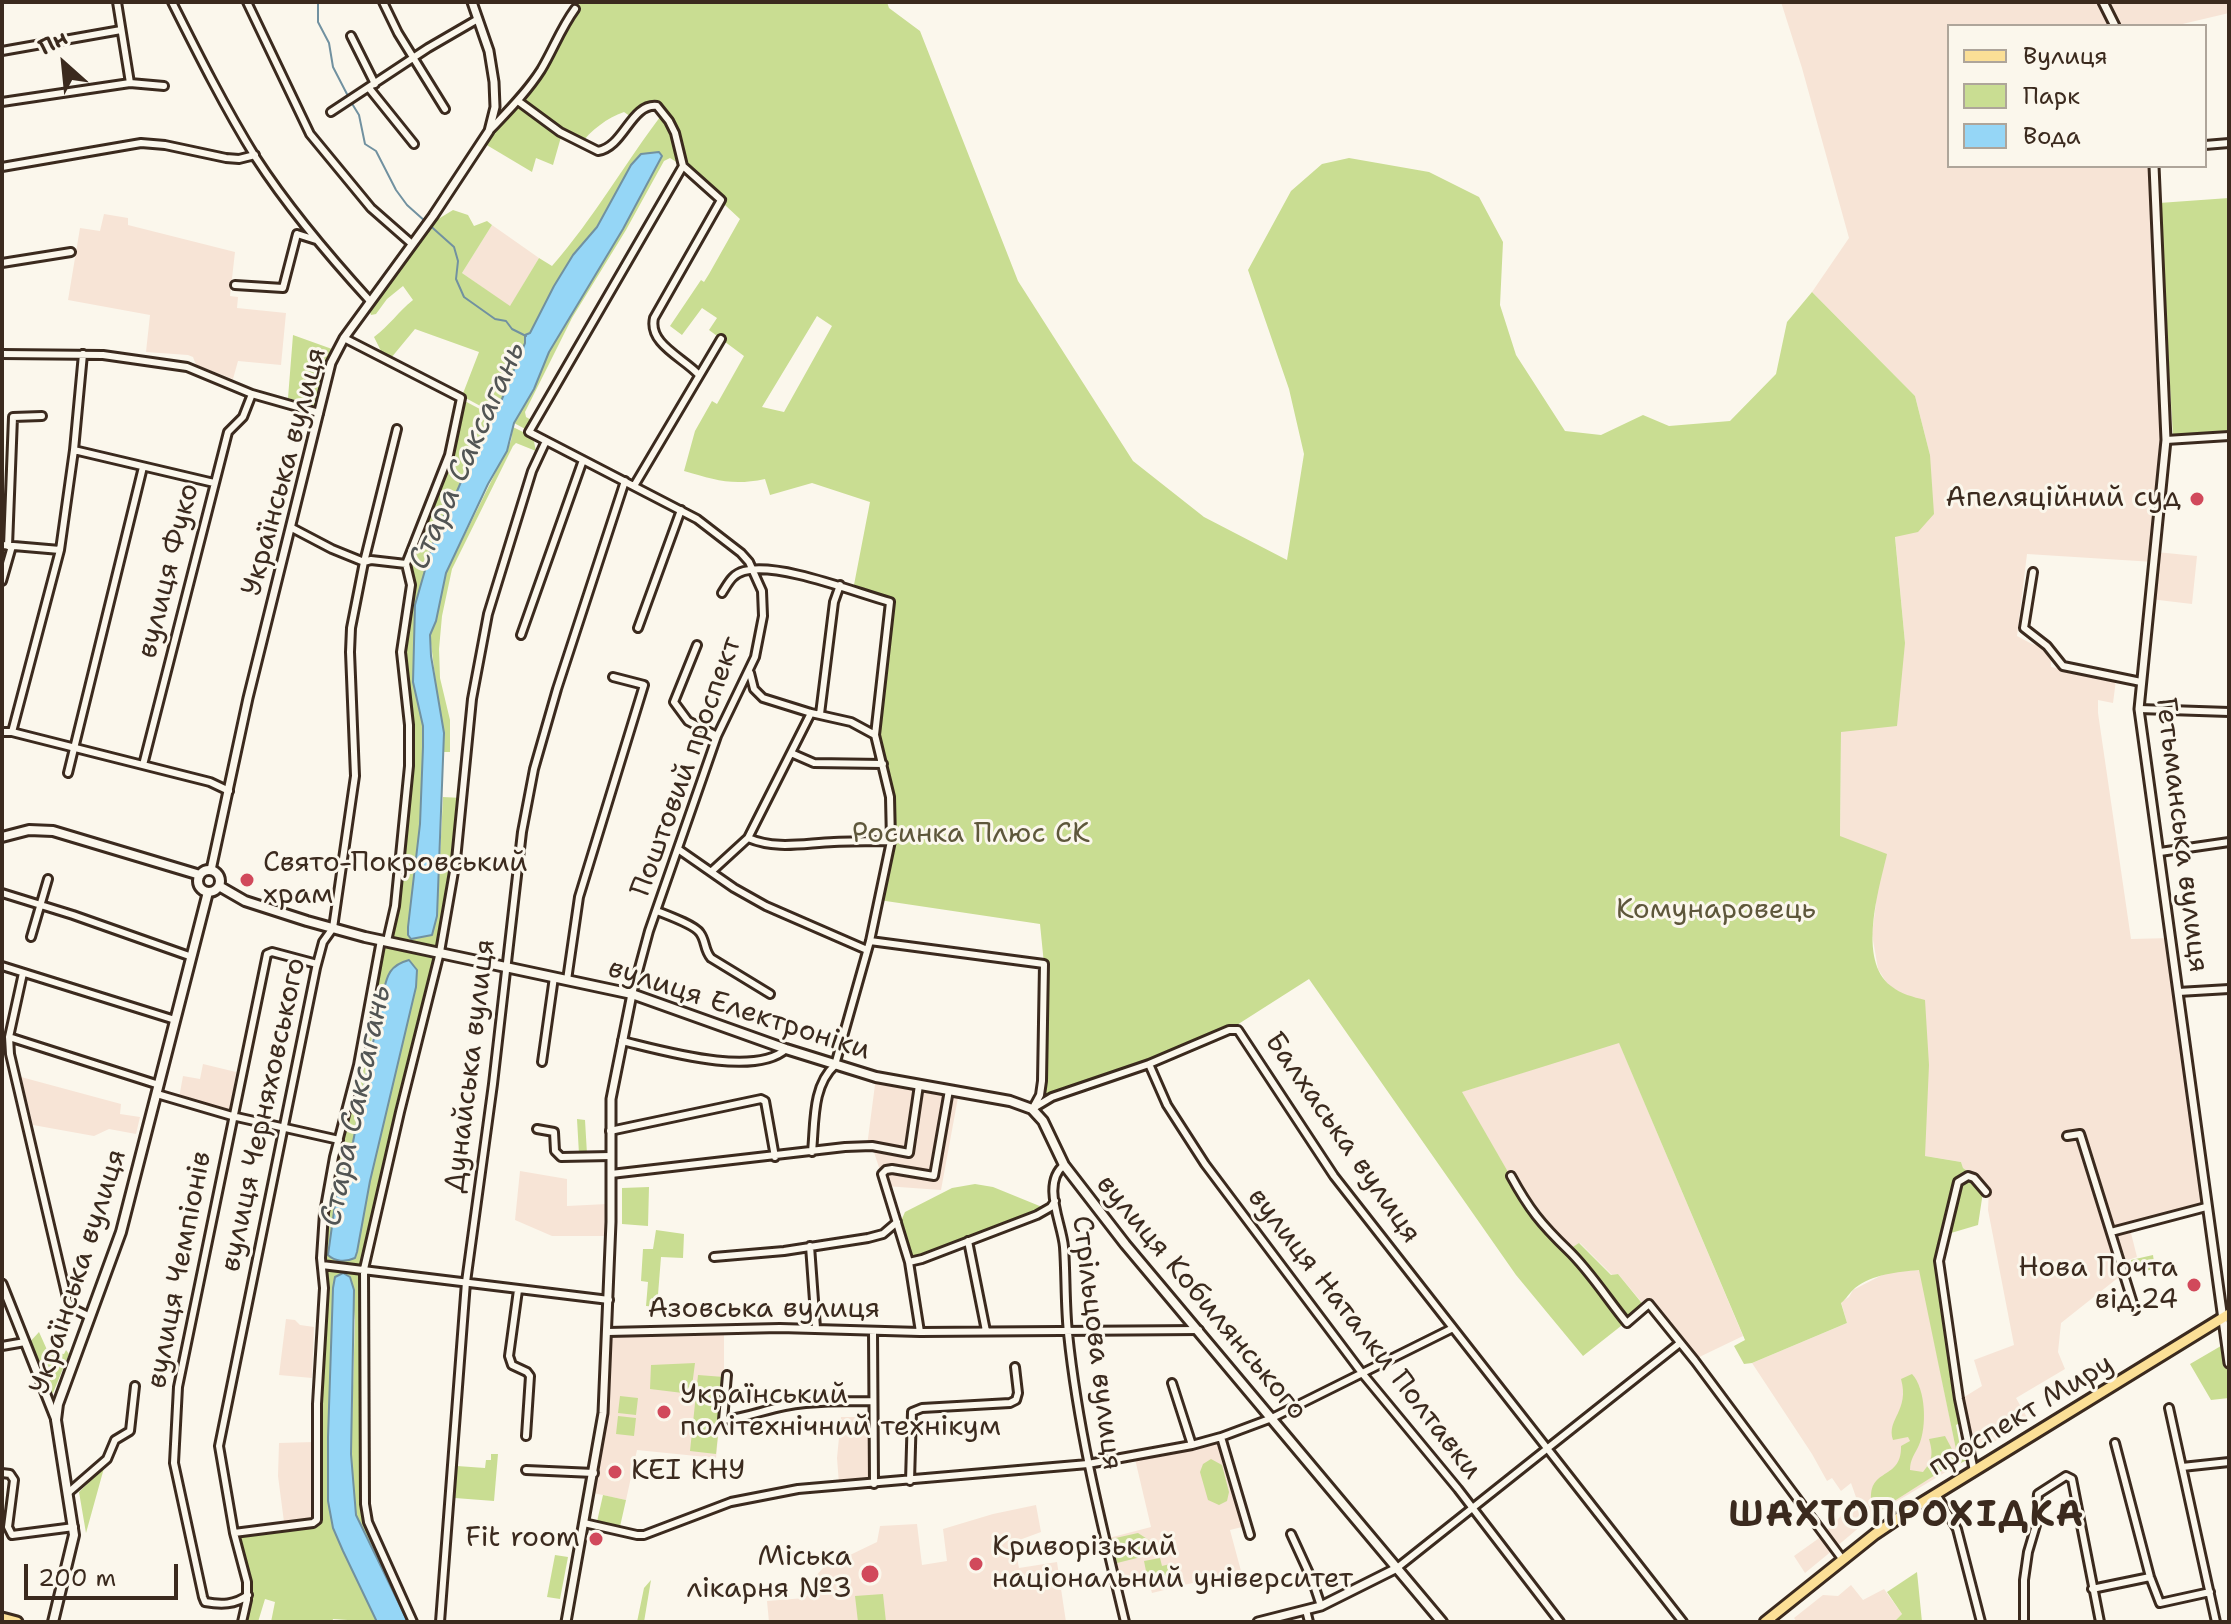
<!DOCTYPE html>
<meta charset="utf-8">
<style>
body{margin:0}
#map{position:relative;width:2231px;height:1624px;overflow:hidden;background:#fbf7ec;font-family:"Shantell Sans",sans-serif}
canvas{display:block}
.frame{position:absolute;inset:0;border:4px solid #3b2a1e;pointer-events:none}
.legend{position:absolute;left:1947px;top:24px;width:260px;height:144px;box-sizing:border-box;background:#fbf7ec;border:2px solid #aea59a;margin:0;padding:10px 14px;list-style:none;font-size:24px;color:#3b2a1e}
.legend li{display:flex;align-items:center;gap:16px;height:40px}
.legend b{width:40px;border:2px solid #aea59a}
.north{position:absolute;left:24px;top:24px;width:80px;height:80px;-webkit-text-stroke:6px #fbf7ec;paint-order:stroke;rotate:333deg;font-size:22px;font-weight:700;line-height:32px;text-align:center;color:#3b2a1e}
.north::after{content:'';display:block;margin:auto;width:28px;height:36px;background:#3b2a1e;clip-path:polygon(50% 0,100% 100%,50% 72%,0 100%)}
.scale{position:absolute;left:24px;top:1564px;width:154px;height:36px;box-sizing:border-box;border:4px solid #3b2a1e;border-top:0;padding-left:10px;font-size:24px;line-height:28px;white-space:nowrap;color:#3b2a1e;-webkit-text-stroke:6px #fbf7ec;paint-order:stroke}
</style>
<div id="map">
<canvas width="2231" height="1624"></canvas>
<div class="frame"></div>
<ul class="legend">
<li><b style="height:10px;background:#fbdf96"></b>Вулиця</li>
<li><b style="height:22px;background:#c9dd92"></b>Парк</li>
<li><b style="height:22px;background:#95d6f6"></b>Вода</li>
</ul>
<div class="north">Пн</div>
<div class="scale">200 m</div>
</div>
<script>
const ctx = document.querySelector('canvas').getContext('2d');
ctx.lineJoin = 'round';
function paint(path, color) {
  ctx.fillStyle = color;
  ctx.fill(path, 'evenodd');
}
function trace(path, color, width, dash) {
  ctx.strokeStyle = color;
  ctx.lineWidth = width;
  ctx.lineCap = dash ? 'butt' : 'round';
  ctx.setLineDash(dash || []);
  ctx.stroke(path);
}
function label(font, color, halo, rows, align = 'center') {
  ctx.font = font + ' "Shantell Sans",sans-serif';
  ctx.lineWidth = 6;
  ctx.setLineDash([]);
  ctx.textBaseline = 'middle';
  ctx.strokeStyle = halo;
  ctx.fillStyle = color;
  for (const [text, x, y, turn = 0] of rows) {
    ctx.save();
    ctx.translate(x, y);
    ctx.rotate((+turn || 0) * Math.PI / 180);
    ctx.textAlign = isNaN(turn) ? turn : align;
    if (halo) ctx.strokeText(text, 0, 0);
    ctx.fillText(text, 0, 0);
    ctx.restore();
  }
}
paint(new Path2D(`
 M1781,2H2229V13L2174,26H1949V166H2154L2166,440L2156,552L2197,556L2192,604L2150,599L2154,562L2027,554L2017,636L2032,644L2045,647L2051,655V667L2116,680L2113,703L2098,700V713L2131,939L2171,938L2205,1203L2129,1225L2137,1257L2116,1264L2119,1277L2061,1323L2058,1352L2065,1369L2016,1398L2029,1421L1973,1454L1961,1399L1982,1386L1974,1360L2014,1345L1988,1210L1989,1187L1963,1168L1961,1162L1925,1156L1903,994L1888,985L1878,969L1872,934L1876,903L1840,837L1841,732L1905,643L1895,536L1930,455L1915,396L1812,292L1849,238L1802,68Z
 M104,214L128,218V225L235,252L230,296L238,297L237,308L286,313L281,365L238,361L233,379L196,365L193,357L188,355L146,352L150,315L68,300L80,228L100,231Z
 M492,225L539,258L510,307L462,273Z
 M1619,1042L1743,1336L1691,1361L1618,1274L1612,1275L1580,1243L1569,1250L1533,1215L1461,1092Z
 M203,1064L236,1072L230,1112L179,1098L183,1076L200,1079Z
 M21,1077L121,1104L120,1114L140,1117L136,1134L109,1129L94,1136L33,1125Z
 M876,1077L959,1092L941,1190L885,1186L872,1146H867Z
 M520,1171L567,1179V1206L607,1204L606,1236H552L515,1220Z
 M1920,1270L1959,1464L1874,1515L1836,1547L1825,1532L1857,1500L1851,1483L1841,1491L1832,1478L1827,1481L1812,1454L1752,1363L1847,1323L1841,1302L1849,1297L1853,1290L1888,1272Z
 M286,1319L295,1320L300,1325L314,1327L312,1378L279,1375Z
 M724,1329V1378L716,1458L637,1450L626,1500L593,1493L609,1389L611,1331Z
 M841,1417H859L860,1423H869L870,1482L839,1484L837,1458Z
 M1220,1441L1246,1526L1230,1530L1241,1571L1152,1593L1149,1583L1117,1589L1105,1539L1151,1527L1135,1459Z
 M314,1442L313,1519L284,1522L278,1476L279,1443Z
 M1036,1505L1041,1532L1014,1542L1019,1568L1057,1562L1066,1622H769L767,1601L805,1598L816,1586L813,1579L823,1568L877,1542L880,1526L917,1524L922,1565L947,1561L943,1529L993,1514Z
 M1822,1536L1833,1550L1805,1573L1794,1556Z
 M1851,1585L1863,1600L1884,1589L1902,1614L1894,1622H1797L1794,1618L1823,1595L1838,1596Z`), '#f7e4d6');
paint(new Path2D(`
 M574,2H887L889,8L920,31L1018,281L1133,461L1204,517L1287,560L1304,454L1289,389L1248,270L1291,191L1322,164L1349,158L1429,172L1479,197L1503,242L1500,305L1516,355L1565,431L1601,435L1643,415L1669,426L1730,421L1776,374L1787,322L1812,292L1915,396L1930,455L1934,514L1918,532L1895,537L1905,643L1897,726L1841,732L1840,836L1887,854C1879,889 1857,960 1891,986C1901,994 1913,997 1925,1000L1929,1065L1925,1156L1961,1162L1963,1168L1974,1176L1956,1182L1937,1261L1960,1423L1956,1425L1962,1457L1967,1460L1959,1464L1919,1270C1897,1272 1873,1274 1855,1288C1849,1293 1847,1298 1841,1303L1847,1323L1752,1363L1744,1364L1734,1346L1745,1340L1619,1043L1462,1092L1519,1191L1568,1250L1579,1243L1611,1275L1618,1274L1645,1307L1583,1356L1516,1275L1309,979L1229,1030L1149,1064L1052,1097L1032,1109L1040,1095L1044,964L1040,924L879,900L889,856L891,810L875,735L890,603L853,590L870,502L812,483L770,495L765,479C732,486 715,480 684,471L695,431L712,401L717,404L744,356L709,330L717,318L702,308L682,335L670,326L701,280L704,282L709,274L740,219L683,166L670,158L664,161L626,230L572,318L525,412L526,417L533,421L527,430L514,423L534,389L549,352L623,229L662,157L631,165L597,226L554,286L530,334L525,335V343L495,414L462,396L479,352L415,329L391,358L381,351L374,337C389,326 398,312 413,300L403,286L387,299L376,314L371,315L369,309L435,221L453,210L468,215L474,226L487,221L492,225L462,273L510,306L539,258L552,266C594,218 625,163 663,113L652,105L634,119L624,112C607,118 591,130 580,145L561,137L553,165L536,158L532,172L485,144C493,128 506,118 518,105C534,87 579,25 574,2ZM817,316L832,326L784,412L762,407Z
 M2229,198V433L2173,436L2159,203Z
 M293,335L332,349L323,370L315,406L288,398Z
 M461,399L493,416L487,422L451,505L438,525L415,605L413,682L423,726V747L420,824L408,927L432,935L437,916L443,797L462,798L440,952L364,1269L368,1523L413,1622H408L356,1515L351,1454L355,1320L351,1280L333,1288L328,1437L343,1551L377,1622L333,1619L332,1622H271L275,1602L265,1599L258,1622H244L250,1601L236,1534L315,1522L324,1213L347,1111L379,947L387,941L395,906L405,816L409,726L401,652L411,585L406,571L449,455ZM388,974L370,1181L357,1252L348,1261L329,1255L336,1197L353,1142L374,1026Z
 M513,427L533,437L536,451L516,443L513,446L452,569L442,616L439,649L440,678L450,720V752H444L430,635L436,621L446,573L511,441Z
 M577,1119L585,1120L587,1154H579Z
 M1964,1179L1973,1180L1983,1192L1978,1225L1951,1233C1952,1215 1952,1194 1964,1179Z
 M975,1184L993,1187L1047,1209L915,1259L909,1258L901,1221L905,1212L952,1188Z
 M649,1187L648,1226L622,1224V1188Z
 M656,1230L684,1234L683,1258L661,1257L657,1307L646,1306L648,1282L641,1281L643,1249H653Z
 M2153,1255L2155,1269L2134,1273L2131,1260Z
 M39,1332L48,1352L64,1354L66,1350L69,1354L53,1393L46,1390L28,1344Z
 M2226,1343L2229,1398L2211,1400L2190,1364Z
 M695,1363L691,1394L650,1389L651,1365Z
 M1912,1374C1926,1389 1927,1427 1919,1445C1915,1454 1910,1459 1910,1470L1923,1472C1933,1460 1933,1453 1929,1439L1945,1436L1954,1453V1463L1877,1512L1873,1511C1862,1464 1902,1484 1901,1446L1910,1441L1908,1437L1893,1440C1886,1419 1910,1411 1901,1379Z
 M698,1375L724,1377L716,1454L690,1451Z
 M620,1396L638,1398L636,1415L618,1413Z
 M618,1416L636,1418L634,1436L616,1434Z
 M491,1454H498L494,1501L455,1498L457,1466L485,1468L486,1460H491Z
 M1211,1459L1222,1465L1229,1492L1227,1501L1219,1505L1208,1500L1200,1472L1203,1464Z
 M104,1468L86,1533L79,1492Z
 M603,1495L626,1500L619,1531L596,1526Z
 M1138,1533L1155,1544L1157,1553L1117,1563L1111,1539Z
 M555,1555L568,1557L560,1599L547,1597Z
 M1160,1558L1162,1566L1170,1564L1173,1567L1175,1575L1148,1581L1144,1561Z
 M1917,1572L1922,1622H1894L1902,1614L1887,1592Z
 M651,1580L644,1622H637L644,1588Z
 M883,1594L886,1622H858L855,1596Z`), '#c9dd92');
const water = new Path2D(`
 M659,152L662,156L623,229L549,352L534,389L514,423L507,451L488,484L446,573L436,621L430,635L431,656L444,733L437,916L432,935L411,939L408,935V927L420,824L423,747V726L413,682L415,605L438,525L451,505L487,422L497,411L525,343V335L530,333L554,286L573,255L597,227L631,165L641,154Z
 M409,960L417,970L416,987L370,1181L357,1252L355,1258C346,1262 335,1262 328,1255L336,1197L353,1142L383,993C387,975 390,965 409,960Z
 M343,1273L350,1277L354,1290L351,1454L356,1515L408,1622H377L343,1551L333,1528L328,1501V1437L333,1288L335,1277Z`);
paint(water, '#95d6f6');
trace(water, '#7191a0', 2);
trace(new Path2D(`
 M318,2V22L329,43L333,67L349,98
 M351,102L359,115L365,144L376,151L396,190L407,205L454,247L458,261L456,279L464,297L495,319L506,321L512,329L526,336`), '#7191a0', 2);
const minor = new Path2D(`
 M117,2L130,83
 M172,2C198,54 225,108 256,158C289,209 329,256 370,301
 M247,2L310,134L371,208L412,244
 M383,2L398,33L445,109
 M351,36L375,84
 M2,51L121,30
 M369,88L414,144
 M518,101L560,132L598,151C624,147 631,103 657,106L669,121L675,133L683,166L721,200L654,318C648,344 684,358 699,375
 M2,102L130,83L164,86
 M331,112L428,48L478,19
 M491,129C508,111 527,92 541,70C553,50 561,28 575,9
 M2205,145L2229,143
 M2,167L141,143L165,145L226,158L239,159L255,155
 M2,263L71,252
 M235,285L283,288L297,234L316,240
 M344,338L461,398L449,455L406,564L411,585L401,652L409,725V766L395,906L387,941
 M2,354L103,355L187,367L252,394L319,413
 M2166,440L2229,436
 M74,450L214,483
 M634,486L721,339
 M292,528L332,549L364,562L371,560L406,564
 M2,545L60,550
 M8,546L13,417L42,416
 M2033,572L2024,628L2047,646L2063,666L2141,682
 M2,581L12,546
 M722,593C728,584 732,574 744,571C779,562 854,592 890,602L875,735
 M638,628L681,510
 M521,635L583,460
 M697,645L674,702L688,721L717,736
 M750,673L754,689L763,698L811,713L851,722L875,735L890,797L891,841L870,941L835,1065C812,1086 815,1122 812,1152
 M2139,709L2229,712
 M820,714L834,602L840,585
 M2,732H12L210,782L229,791
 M12,732L60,550L74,450L83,354
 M791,753L814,763L883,764
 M143,765L228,432L243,417L252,394
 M68,773L143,467
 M748,838C777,850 804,843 834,842C853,841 872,841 891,841
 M678,849L734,888L766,906L867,950
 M2160,852L2229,842
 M712,871L748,838L811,713
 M2,893L73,915L192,957
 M657,911C667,915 695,925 700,933C706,941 704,950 711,958L770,994
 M31,937L48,879
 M870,941L1044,964L1042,1081L1040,1095L1034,1106
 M2,966L175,1020
 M23,973L9,1037L10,1054L68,1302L72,1308L90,1317
 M567,980L579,897L644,685L613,677
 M2178,992L2229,989
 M632,994L649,931L717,736L755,657L763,616L762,591L749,562L741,553L697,519L529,432L683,166
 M9,1037L159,1085
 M622,1041C660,1050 754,1078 786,1049
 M542,1062L554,977
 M1149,1064L1167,1105L1205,1164L1362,1373L1458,1489L1560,1622
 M157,1094L232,1116L339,1140
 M1032,1109L1052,1097L1149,1064L1229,1030H1238L1334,1176L1683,1622
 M537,1129L554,1132L555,1151L561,1157L611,1156
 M610,1131L761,1099L765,1101L775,1157
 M2067,1136L2080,1134L2081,1137L2135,1310
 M1064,1165C1041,1184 1062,1223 1064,1247C1066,1275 1065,1304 1068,1333C1078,1431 1102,1526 1125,1622
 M611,1174L845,1147L872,1146L909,1153L919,1085
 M1511,1176C1529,1209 1541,1224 1568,1250C1590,1271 1608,1300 1627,1323L1649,1304L1695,1361L1843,1560
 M2111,1232L2206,1207
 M968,1241L986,1331
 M810,1246L816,1328
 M714,1257L784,1251L868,1238L883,1234L897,1222
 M909,1262L922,1259L1037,1215L1051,1207L1055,1201
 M322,1265L609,1300
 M518,1290L509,1356L512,1365L527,1372L530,1376L526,1436
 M873,1331L874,1484
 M608,1332L780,1328L920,1332L1199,1330
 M920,1332L909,1262L882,1174L886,1170L892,1169L934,1176L949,1090
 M2,1346L25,1342
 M727,1375L723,1420C745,1418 764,1410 785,1406C814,1401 843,1401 873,1401
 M1172,1383L1192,1445
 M2169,1408L2216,1622
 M1221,1437L1250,1535
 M2115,1443L2150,1577L2160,1603L2210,1592
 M2182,1467L2229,1462
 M526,1470L594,1473
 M1974,1471L1959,1399L1939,1261L1958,1182L1968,1176L1974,1178L1986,1192
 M2,1473L10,1474L14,1480L8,1527L12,1535L74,1527
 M910,1481L912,1412L922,1408L1010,1403L1016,1400L1018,1393L1015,1367
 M69,1492L107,1459L115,1440L130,1431L135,1386
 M1936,1494L1957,1529L1981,1622
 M584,1523L637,1535H644L731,1502L798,1489L1088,1464L1192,1445L1221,1437L1272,1418L1453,1328
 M234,1533L313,1523L317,1520V1404L324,1288L321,1258L324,1213L334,1157L358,1065L381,940
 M1291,1534L1313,1582L1321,1606
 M1397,1568L1680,1343
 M2092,1589L2150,1577
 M248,1595C235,1605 221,1605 205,1602L203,1597L174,1463L178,1387L267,954L272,952L317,964
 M1306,1610L1309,1622
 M242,1622L247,1600V1582L234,1533L219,1446L316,968L323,942L333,928L355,776L350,652L351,628L364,562L397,429
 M413,1622L368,1522L365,1504L364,1269L400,1112L440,952L456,860L472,699L488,614L532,471L546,441
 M440,1622L466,1282L493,1084L522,832L534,769L557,689L625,481
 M2024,1622V1580L2028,1552L2036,1525L2038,1494L2066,1476L2072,1479L2100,1622`);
const tertiary = new Path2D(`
 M2103,2L2115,26
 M2154,166L2166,440L2139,709L2229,1363
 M211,870L248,698L331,363L344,338L433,216L489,131L495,107L494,82L489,51L472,2
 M2,1284L56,1420
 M566,1622L603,1413L611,1222V1099L632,994
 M1258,1622L1321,1606L1397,1568`);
const secondary = new Path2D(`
 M2,837L29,830L53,831L200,875
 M198 881a11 11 0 1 1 22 0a11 11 0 1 1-22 0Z
 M219,886L245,901L307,921L365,937L632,994L786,1049L876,1077L1010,1101L1032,1109L1043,1121L1064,1165L1125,1244L1442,1622
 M53,1622L74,1535L56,1420L58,1404L121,1232L208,892`);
const primary = new Path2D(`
 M2,1618L17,1622
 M1765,1622L1875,1534L1915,1507L2229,1314`);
trace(minor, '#3b2a1e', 12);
trace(tertiary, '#3b2a1e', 13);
trace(secondary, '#3b2a1e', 14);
trace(primary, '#3b2a1e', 15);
trace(minor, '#fbf7ec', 6);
trace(tertiary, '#fbf7ec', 7);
trace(secondary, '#fbf7ec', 8);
trace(primary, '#fbdf96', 9);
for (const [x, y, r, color] of [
 [2197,499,8,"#d1495b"],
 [247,880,8,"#d1495b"],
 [2194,1285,8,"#d1495b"],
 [664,1412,8,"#d1495b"],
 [615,1472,8,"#d1495b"],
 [596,1539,8,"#d1495b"],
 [976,1564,8,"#d1495b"],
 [870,1574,10,"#d1495b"]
]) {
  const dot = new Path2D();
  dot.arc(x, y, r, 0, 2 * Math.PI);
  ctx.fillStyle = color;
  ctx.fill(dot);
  trace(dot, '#fbf7ec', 3);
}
label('28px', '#3b2a1e', '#fbf7ec', [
 ["Українська вулиця",285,472,-75],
 ["вулиця Фуко",169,571,-76],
 ["Поштовий проспект",687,767,-70],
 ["Гетьманська вулиця",2181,835,83],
 ["вулиця Електроніки",739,1010,18],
 ["Дунайська вулиця",471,1066,-83],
 ["вулиця Черняховського",264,1115,-78],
 ["Балхаська вулиця",1342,1138,55],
 ["вулиця Чемпіонів",180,1270,-79],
 ["Українська вулиця",79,1272,-72],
 ["вулиця Кобилянського",1201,1298,50],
 ["Азовська вулиця",764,1310],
 ["вулиця Наталки Полтавки",1364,1334,52],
 ["Стрільцова вулиця",1096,1343,83],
 ["проспект Миру",2021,1416,-31]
]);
label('28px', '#3b2a1e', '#fbf7ec', [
 ["Апеляційний суд",2181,499],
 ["Свято-Покровський",263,864,"left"],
 ["храм",263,896,"left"],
 ["Нова Почта",2178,1269],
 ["від.24",2178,1301],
 ["Український",680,1396,"left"],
 ["політехнічний технікум",680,1428,"left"],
 ["КЕІ КНУ",631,1472,"left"],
 ["Fit room",580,1539],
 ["Криворізький",992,1548,"left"],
 ["національний університет",992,1580,"left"],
 ["Міська",852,1558],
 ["лікарня №3",852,1590]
], 'right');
label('28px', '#5e573b', '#fbf7ec', [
 ["Росинка Плюс СК",971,835],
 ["Комунаровець",1716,911]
]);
label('italic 30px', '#525554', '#fbf7ec', [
 ["Стара Саксагань",468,456,-66],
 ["Стара Саксагань",357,1106,-78]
]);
ctx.letterSpacing = '2px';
label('bold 36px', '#3b2a1e', '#fbf7ec', [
 ["ШАХТОПРОХІДКА",1907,1517]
]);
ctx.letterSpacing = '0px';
</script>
